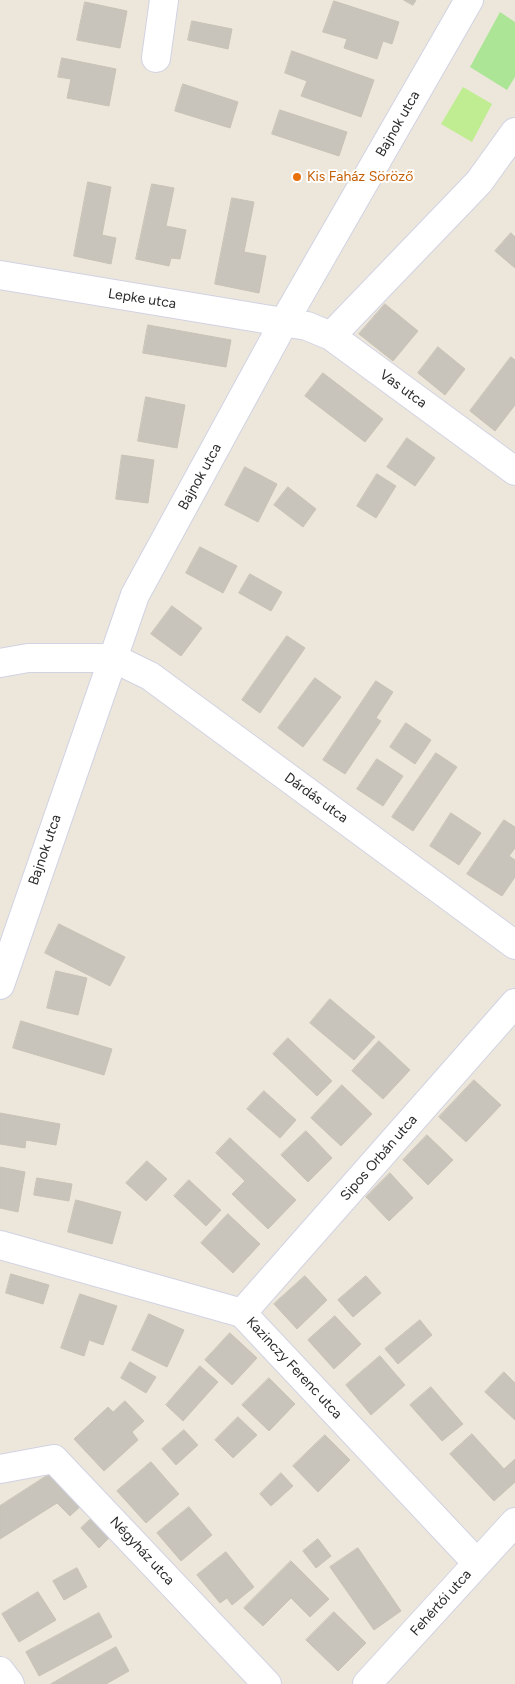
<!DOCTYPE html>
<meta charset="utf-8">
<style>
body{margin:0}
canvas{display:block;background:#ede6db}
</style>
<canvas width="515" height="1684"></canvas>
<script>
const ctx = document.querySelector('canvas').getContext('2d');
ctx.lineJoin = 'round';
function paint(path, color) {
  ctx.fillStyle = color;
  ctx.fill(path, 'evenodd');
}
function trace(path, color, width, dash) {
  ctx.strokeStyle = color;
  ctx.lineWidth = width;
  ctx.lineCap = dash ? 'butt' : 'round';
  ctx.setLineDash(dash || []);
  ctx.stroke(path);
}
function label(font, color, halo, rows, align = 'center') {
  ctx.font = font + ' Figtree,sans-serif';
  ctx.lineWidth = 4;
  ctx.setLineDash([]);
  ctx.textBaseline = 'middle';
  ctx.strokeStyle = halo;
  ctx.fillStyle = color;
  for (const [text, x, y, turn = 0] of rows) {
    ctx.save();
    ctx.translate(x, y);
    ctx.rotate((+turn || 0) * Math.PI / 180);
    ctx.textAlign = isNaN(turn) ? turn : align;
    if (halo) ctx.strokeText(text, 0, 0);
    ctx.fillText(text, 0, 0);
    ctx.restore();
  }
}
paint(new Path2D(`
 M500,12L515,22V77L507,90L470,67Z`), '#ace596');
paint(new Path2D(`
 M463,87L492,104L472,142L441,124Z`), '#c0ed91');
const building = new Path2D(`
 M404,0H416L413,5Z
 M334,1L399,22L392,44L383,41L377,59L344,48L347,39L323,32Z
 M85,2L127,11L120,48L77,40Z
 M192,21L232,29L228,49L188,40Z
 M292,51L374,80L361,117L301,96L307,81L285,73Z
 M62,58L116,69L109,106L67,98L71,79L58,77Z
 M183,84L238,102L230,128L175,111Z
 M280,110L347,132L339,156L272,134Z
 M88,182L111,187L102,235L116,238L111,264L74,256Z
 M152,184L174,188L166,226L186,230L180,259L171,258L169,266L136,259Z
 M232,198L254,202L244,252L266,256L259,293L215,284Z
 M511,233L515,237V268L495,251Z
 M385,304L418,331L393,361L359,334Z
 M148,325L231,340L226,367L143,353Z
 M438,347L465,369L445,395L418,373Z
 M511,357L515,360V405L495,431L470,411Z
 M323,373L383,419L365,442L305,396Z
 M146,397L185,405L177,448L138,441Z
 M407,438L435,458L415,486L387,467Z
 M122,455L154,460L148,503L116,499Z
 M245,467L277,484L258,522L225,505Z
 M377,474L396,486L376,518L357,506Z
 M288,487L316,509L303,527L274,505Z
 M200,547L237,566L223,593L186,573Z
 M250,574L282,592L271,611L239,593Z
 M172,606L202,628L181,656L151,634Z
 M287,636L305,648L260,713L242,700Z
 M315,678L341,697L303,747L278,728Z
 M376,681L393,692L376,718L381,721L345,774L323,760Z
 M406,723L431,740L415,764L390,747Z
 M436,753L457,767L413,831L392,817Z
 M377,759L403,776L383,806L357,789Z
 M451,813L481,833L459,865L430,846Z
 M504,820L515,827V848L509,856L515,860V877L502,896L467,874Z
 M59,924L125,957L110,986L45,953Z
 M56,971L87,978L78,1015L47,1008Z
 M330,999L375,1037L354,1060L310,1023Z
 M21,1021L112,1049L104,1075L13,1048Z
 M288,1038L332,1081L317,1096L273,1054Z
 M379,1041L410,1070L383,1099L352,1071Z
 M474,1080L501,1105L466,1142L439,1117Z
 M342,1085L372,1114L341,1146L311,1118Z
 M264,1091L296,1120L280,1138L247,1109Z
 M0,1113L60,1124L56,1145L26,1140L25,1148L0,1144Z
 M306,1131L332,1158L308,1182L281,1155Z
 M427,1135L453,1160L428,1185L403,1160Z
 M230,1138L296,1200L268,1229L232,1194L245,1181L216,1153Z
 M147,1161L167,1179L146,1201L126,1183Z
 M0,1167L25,1172L18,1212L0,1208Z
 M390,1173L413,1198L389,1221L366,1197Z
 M37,1178L72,1184L69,1201L34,1195Z
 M189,1180L221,1210L206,1226L174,1196Z
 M76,1200L121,1212L112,1244L68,1232Z
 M228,1214L260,1244L233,1273L201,1243Z
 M11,1274L49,1285L43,1304L6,1293Z
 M305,1276L327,1300L297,1329L274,1304Z
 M366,1276L381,1293L353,1317L338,1300Z
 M80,1294L117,1306L103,1345L89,1340L84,1356L61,1348Z
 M149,1314L184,1330L167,1367L132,1350Z
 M335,1316L361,1344L334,1369L308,1340Z
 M420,1320L432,1335L398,1364L385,1349Z
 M230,1333L257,1358L232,1385L205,1360Z
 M380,1356L405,1385L371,1415L346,1385Z
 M130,1362L156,1377L146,1393L121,1378Z
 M200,1366L218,1382L183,1421L166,1405Z
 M504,1372L515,1383V1420L485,1392Z
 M269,1378L295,1404L269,1431L242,1405Z
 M431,1387L463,1424L442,1441L410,1405Z
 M125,1401L144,1421L132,1432L138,1440L104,1471L74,1439L108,1407L113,1412Z
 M238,1417L257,1435L233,1458L215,1440Z
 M184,1430L198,1445L176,1465L162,1449Z
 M472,1434L504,1469L515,1459V1482L494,1501L450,1454Z
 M325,1435L350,1460L318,1492L293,1466Z
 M151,1462L179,1494L146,1523L117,1491Z
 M56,1470L84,1503L70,1516L57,1503L0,1539V1506Z
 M281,1473L293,1486L271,1506L260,1494Z
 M189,1507L212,1535L181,1561L157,1533Z
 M94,1516L112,1535L99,1548L81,1528Z
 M318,1539L331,1556L316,1568L303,1551Z
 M358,1548L401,1611L374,1630L330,1567Z
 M226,1552L254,1587L232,1605L227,1598L220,1603L197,1575Z
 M291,1561L329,1599L310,1617L291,1598L263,1626L244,1608Z
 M77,1568L87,1587L64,1600L53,1581Z
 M38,1592L56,1620L19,1642L2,1614Z
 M334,1612L366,1643L338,1671L306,1640Z
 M99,1613L112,1637L39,1676L26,1652Z
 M116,1647L129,1671L106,1684H51Z`);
paint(building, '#c8c3bb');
trace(building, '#c8c3b5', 1);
const minor = new Path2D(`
 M156,58L164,0
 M0,275L307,326L331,336L515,471
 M331,336L479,182L515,132
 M0,663L28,658H113L150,676L515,945
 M0,985L135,595L284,322L469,0
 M0,1245L242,1313L477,1563
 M242,1313L515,1003
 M0,1469L54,1459L267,1684
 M0,1671L10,1684
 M367,1684L515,1522`);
trace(minor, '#d1d3e3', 30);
trace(minor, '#fff', 28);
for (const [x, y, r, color] of [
 [297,177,5,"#e8710a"]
]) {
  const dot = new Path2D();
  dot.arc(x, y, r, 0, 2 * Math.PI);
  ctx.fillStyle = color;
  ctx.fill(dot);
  trace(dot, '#fff', 2);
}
label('14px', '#2a2a2a', '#fff', [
 ["Bajnok utca",398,124,-60],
 ["Lepke utca",142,299,9],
 ["Vas utca",403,389,36],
 ["Bajnok utca",200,477,-61],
 ["Dárdás utca",316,798,36],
 ["Bajnok utca",45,850,-71],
 ["Sipos Orbán utca",379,1158,-49],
 ["Kazinczy Ferenc utca",294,1368,47],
 ["Négyház utca",142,1551,47],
 ["Fehértói utca",441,1603,-48]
]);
label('14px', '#c56008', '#fff', [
 ["Kis Faház Söröző",307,177]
], 'left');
</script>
